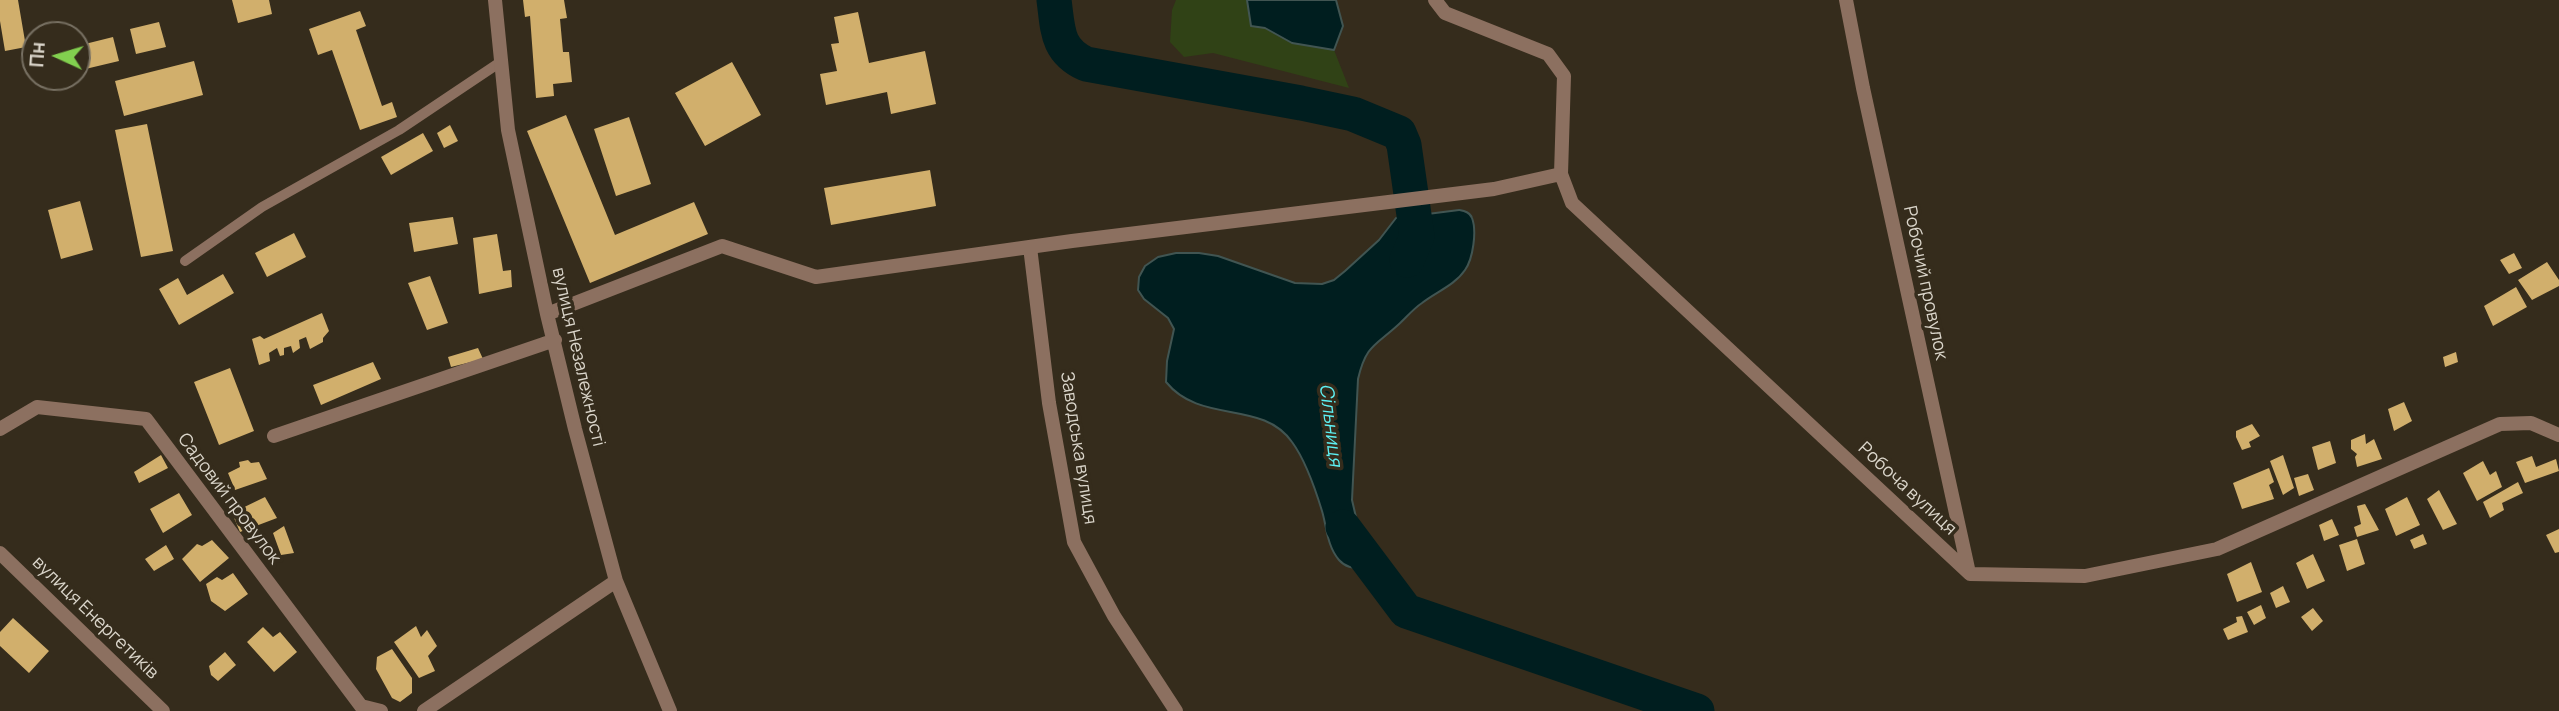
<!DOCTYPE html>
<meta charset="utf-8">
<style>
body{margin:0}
#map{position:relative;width:2559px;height:711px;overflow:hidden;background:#352c1c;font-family:Manrope,sans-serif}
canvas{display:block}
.north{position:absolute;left:21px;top:21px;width:70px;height:70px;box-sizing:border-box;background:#352c1c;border:2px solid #777062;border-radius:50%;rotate:274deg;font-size:19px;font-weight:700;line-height:28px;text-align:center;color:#dad5ca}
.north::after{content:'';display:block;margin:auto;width:24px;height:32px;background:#82d04f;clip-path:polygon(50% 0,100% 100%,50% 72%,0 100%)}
</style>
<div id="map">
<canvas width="2559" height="711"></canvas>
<div class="north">Пн</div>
</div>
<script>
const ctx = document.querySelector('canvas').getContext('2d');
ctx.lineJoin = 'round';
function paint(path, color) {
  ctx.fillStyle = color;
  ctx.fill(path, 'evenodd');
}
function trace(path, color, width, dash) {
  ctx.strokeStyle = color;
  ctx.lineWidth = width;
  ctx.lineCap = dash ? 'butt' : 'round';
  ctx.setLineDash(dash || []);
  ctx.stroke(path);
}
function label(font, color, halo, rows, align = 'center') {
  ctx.font = font + ' Manrope,sans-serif';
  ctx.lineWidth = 7;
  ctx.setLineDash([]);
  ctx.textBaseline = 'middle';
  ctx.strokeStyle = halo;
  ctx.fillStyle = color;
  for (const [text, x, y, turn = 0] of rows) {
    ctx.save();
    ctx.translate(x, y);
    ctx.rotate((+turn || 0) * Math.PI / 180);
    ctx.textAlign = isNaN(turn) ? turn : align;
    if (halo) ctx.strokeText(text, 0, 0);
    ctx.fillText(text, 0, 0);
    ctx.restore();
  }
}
paint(new Path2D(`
 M1176,0H1247L1251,26L1265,28L1292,43L1334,50L1349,88L1213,53L1184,57L1170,42L1172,10Z`), '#304216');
const water = new Path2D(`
 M1247,0H1336L1343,26L1334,50L1292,43L1265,28L1251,26Z
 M1459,210C1464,211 1470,212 1472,218C1477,231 1473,259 1465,270C1455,285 1436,292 1422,303C1413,309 1406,318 1398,325C1375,346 1366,345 1358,379L1352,500L1359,530L1373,554L1374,561L1364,569C1354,568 1346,568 1339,560C1327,546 1327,528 1322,511C1315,488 1306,461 1292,442C1262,399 1201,425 1166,382L1167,361L1174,329L1168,318L1144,299L1138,290L1139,277L1145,266L1158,257L1176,253H1199L1218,256L1295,283L1322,284L1334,280L1345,271L1379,240L1396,218Z`);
paint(water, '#001e1f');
trace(water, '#415552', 2);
trace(new Path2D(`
 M1054,0C1058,29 1056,50 1086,64L1301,103L1353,114L1399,133L1404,145L1417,236L1407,260
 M1343,527L1406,611L1697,711`), '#001e1f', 35);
paint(new Path2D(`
 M0,0H18L26,47L5,51L0,21Z
 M232,0H269L272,14L238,23Z
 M523,0H564L567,18L560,19L563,52H569L572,82L553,84L554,96L536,98L530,16L525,17Z
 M360,11L366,26L356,30L382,106L392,102L397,117L360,130L332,50L318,55L309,29Z
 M858,12L869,63L925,51L936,104L891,114L887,92L826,105L820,74L837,71L831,44L839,43L834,17Z
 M159,22L166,47L136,54L130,29Z
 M113,37L119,61L77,71V46Z
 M194,61L203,95L124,116L115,81Z
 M732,62L761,115L705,146L675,93Z
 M566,115L615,235L694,202L708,234L590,283L527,131Z
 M629,117L651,184L616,196L594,129Z
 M147,124L173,251L141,257L115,130Z
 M450,125L458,141L444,148L437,133Z
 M423,133L433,151L391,175L381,157Z
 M930,170L936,206L831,225L824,188Z
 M80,201L93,250L61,259L48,210Z
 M453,217L458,244L414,252L409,223Z
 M294,233L306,257L267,277L255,253Z
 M497,234L503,271L511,270L512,287L479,294L473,238Z
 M2514,253L2522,268L2509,274L2500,260Z
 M2547,262L2559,280V286L2532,300L2518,280Z
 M223,274L234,293L179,325L159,289L178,278L187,295Z
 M430,276L448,323L427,330L408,283Z
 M2516,287L2527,307L2493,326L2484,306Z
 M322,313L329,331L323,338V342L310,349L306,337L299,340L300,348L293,353L291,346L284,348V355L280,356L277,348L269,353L270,361L259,365L252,339L260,336L264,339Z
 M478,348L483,359L451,367L448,357Z
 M2456,352L2458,362L2445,367L2443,357Z
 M373,362L381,379L321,405L313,385Z
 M230,368L254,431L219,445L194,382Z
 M2404,402L2412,421L2394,431L2388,409Z
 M2252,424L2260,436L2249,442L2251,447L2242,450L2236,437V431Z
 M2365,434L2366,444L2374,439L2382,459L2357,467L2355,457L2357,454L2351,449V440Z
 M2330,441L2336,463L2318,470L2312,447Z
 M161,455L168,468L139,483L134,472Z
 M2283,455L2294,488L2283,495L2270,461Z
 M2532,456L2536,467L2556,459L2559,471L2525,483L2516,462Z
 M248,460L251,463L259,462L267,479L235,490L228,473L240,467L239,462Z
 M2483,461L2490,475L2496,471L2502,487L2477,501L2463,473Z
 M2269,468L2274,482L2269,485L2274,499L2242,509L2233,483Z
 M2308,474L2314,490L2299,496L2294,478Z
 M2518,482L2523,493L2502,503L2504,510L2490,518L2483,502Z
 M2439,490L2457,524L2443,530L2427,499Z
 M179,493L192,515L163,533L150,509Z
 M265,497L277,518L240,532L232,513Z
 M2407,497L2420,525L2396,536L2385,509Z
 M2365,504L2379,530L2357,537L2354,527L2361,524L2357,506Z
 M2332,519L2339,535L2324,541L2319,525Z
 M284,526L294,553L281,555L273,533Z
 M2559,529V552L2555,553L2546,535Z
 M2423,534L2427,544L2414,549L2410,540Z
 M2357,539L2365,564L2347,571L2339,545Z
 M212,540L229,558L200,582L182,559L197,544L202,546Z
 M166,545L174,559L154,571L145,559Z
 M2313,554L2325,581L2307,589L2296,563Z
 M2251,562L2262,592L2237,602L2227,574Z
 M233,573L248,594L225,611L211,601L206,584L217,577L222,580Z
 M2283,586L2290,602L2276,608L2270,593Z
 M2261,605L2266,618L2254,625L2247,612Z
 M2313,608L2323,621L2312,631L2301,617Z
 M2242,616L2248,632L2228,640L2223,629L2237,622L2236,617Z
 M13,618L49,651L29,673L0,646V632Z
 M416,626L421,637L427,630L437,646L428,656L435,671L419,678L394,642Z
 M263,627L273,637L280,632L297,652L274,672L247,642Z
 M392,649L412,678V693L400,702L392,698L376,669L377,657Z
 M225,652L236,665L218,681L211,675L209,666Z`), '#d1af6c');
trace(new Path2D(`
 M185,261L262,207L399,130L502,61`), '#8c7060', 10);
trace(new Path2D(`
 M495,0L508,130L547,314L575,429L616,581L670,711
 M1435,0L1445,13L1548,54L1564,76L1561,174L1572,203L1970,574L2085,576L2217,549L2500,424L2531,423L2559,435
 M1846,0L1863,88L1969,573
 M1030,247L1049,403L1074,542L1114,616L1176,711
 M547,314L722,246L816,277L1072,241L1494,189L1561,174
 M0,429L37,407L146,419L361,706L381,711
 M274,436L555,340
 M0,553L163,711
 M424,711L616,581`), '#8c7060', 14);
label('18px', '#dad5ca', '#352c1c', [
 ["Робочий провулок",1925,283,78],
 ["вулиця Незалежності",578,357,77],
 ["Заводська вулиця",1078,448,81],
 ["Робоча вулиця",1907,489,43],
 ["Садовий провулок",229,499,53],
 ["вулиця Енергетиків",95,618,44]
]);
label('italic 19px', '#5df0f3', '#352c1c', [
 ["Сільниця",1330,425,83]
]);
</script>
